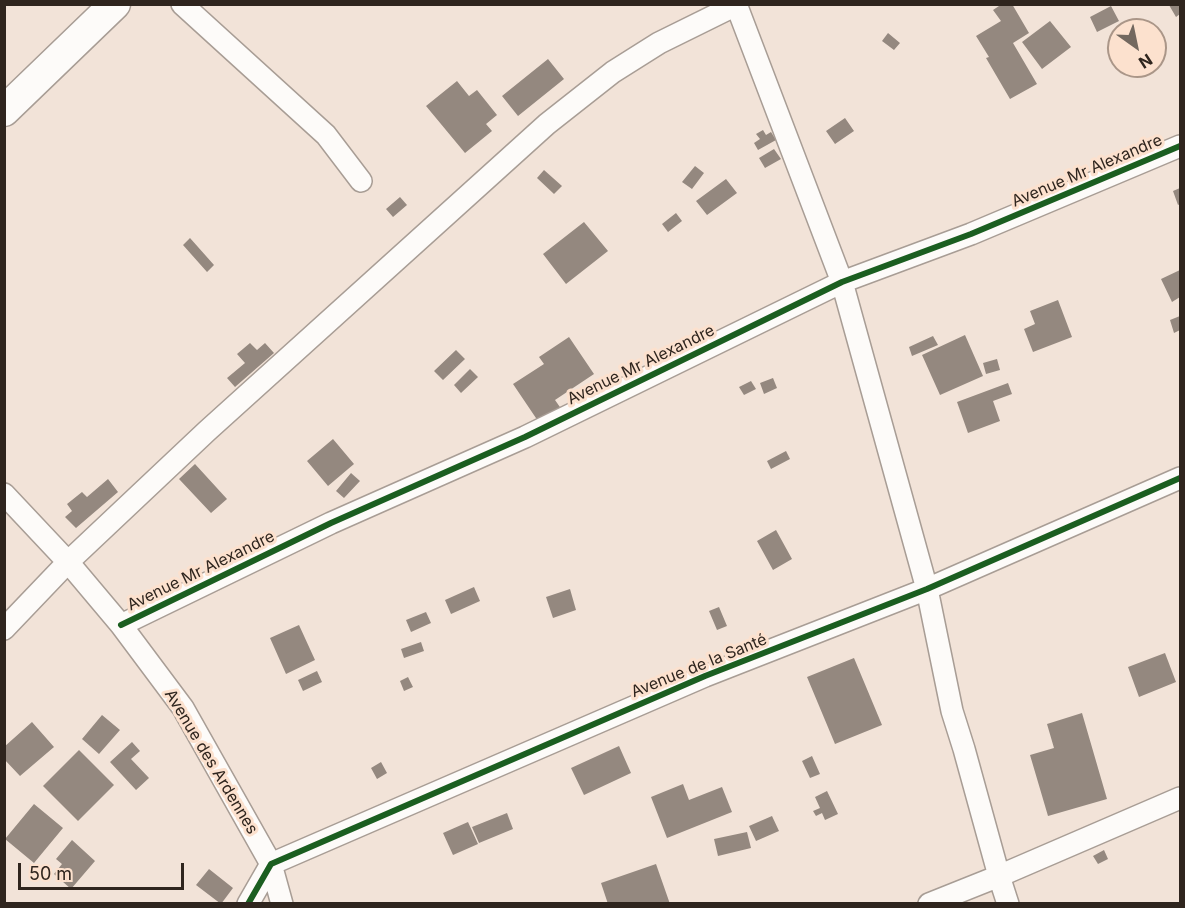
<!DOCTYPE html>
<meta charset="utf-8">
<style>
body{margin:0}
#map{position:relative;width:1185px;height:908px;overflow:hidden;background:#f2e3d8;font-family:Inter,sans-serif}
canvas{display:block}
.frame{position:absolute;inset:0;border:6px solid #2f251e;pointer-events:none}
.north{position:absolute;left:1107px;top:18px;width:60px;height:60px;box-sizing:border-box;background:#fce1ce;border:2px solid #aa9688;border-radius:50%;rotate:147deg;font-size:16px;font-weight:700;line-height:24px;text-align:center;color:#2f251e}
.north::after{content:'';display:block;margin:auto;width:21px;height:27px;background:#73685f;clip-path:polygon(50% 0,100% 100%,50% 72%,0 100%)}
.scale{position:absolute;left:18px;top:863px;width:166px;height:27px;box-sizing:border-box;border:3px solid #2f251e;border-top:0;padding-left:8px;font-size:18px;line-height:21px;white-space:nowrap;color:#2f251e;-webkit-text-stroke:4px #fce1ce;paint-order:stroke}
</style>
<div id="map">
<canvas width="1185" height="908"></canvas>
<div class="frame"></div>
<div class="north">N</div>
<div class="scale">50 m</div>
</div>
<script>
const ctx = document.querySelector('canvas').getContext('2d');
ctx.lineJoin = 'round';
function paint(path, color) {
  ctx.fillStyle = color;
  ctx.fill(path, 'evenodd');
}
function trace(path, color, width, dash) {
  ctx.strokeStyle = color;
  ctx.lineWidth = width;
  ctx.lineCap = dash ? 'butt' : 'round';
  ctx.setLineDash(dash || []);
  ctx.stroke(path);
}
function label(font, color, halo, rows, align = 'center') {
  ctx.font = font + ' Inter,sans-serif';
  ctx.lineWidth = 6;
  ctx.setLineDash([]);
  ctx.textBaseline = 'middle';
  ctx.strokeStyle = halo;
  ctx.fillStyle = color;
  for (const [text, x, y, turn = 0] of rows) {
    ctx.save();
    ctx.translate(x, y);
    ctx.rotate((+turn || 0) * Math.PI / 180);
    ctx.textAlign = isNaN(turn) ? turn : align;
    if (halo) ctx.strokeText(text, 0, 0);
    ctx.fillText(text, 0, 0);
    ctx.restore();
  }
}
paint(new Path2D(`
 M1002,4H1012L1029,33L1013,43L1037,84L1010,99L986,58L989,57L976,36L1001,21L993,10Z
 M1169,5H1180V14L1176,17Z
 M1111,6L1119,21L1097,32L1090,17Z
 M1050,21L1071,47L1042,69L1022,42Z
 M888,33L900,43L894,50L882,41Z
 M548,59L564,79L518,116L502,96Z
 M457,81L469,96L477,90L497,115L486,124L492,131L465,153L426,106Z
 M845,118L854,131L835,144L826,131Z
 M763,130L766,135L771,132L776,140L758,150L754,143L760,139L756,134Z
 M774,149L781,159L765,168L759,158Z
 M695,166L704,173L692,189L682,182Z
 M544,170L562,186L554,194L537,178Z
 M726,179L737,193L707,215L696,201Z
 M1180,188V204L1178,205L1173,191Z
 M400,197L407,205L393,217L386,209Z
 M676,213L682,221L668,232L662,224Z
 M584,222L608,251L566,284L543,254Z
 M190,238L214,265L207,272L183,245Z
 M1180,270V297L1172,302L1161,279Z
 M1058,300L1072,337L1033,352L1024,329L1035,324L1030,311Z
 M1180,316V330L1174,333L1170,320Z
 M965,335L983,376L940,395L922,355Z
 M933,336L938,345L912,356L909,347Z
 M569,337L594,374L555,400L562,410L540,424L513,384L544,364L539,357Z
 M250,343L257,350L265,343L274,353L235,387L227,378L245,363L237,354Z
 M456,350L465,359L443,380L434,371Z
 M997,359L1000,370L986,374L983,363Z
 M470,369L478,377L461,393L454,385Z
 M773,378L777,388L764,394L760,383Z
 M751,381L756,389L744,395L739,387Z
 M1008,383L1012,394L993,401L1000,421L968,433L957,402Z
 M333,439L354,464L328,486L307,461Z
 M786,451L790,459L771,469L767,461Z
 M195,464L227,499L211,513L179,479Z
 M351,473L360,481L344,498L336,491Z
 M108,479L118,492L76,528L65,517L72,511L67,504L82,492L87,497Z
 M776,530L792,559L773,570L757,541Z
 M474,587L480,601L451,614L445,600Z
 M570,589L576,610L553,618L546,597Z
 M719,607L727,626L717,630L709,611Z
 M426,612L431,623L411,632L406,620Z
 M299,625L315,660L286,674L270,638Z
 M421,642L424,651L404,658L401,649Z
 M1165,653L1176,682L1139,697L1128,667Z
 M854,658L882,725L835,744L807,677Z
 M317,671L322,682L303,691L298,680Z
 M408,677L413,687L404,691L400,681Z
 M1082,713L1107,799L1048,816L1030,755L1054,748L1047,724Z
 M102,715L120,730L99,754L82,739Z
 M32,722L54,747L20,776L4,759V747Z
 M132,742L140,751L131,759L149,778L136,790L110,762Z
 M619,746L631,773L584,795L571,768Z
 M79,750L114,785L78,821L43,786Z
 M812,756L820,774L810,778L802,761Z
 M381,762L387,773L377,779L371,768Z
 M683,784L689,800L722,787L732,812L667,838L651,797Z
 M827,791L838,814L825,820L822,813L816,816L813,811L820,808L815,797Z
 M34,804L63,828L34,863L5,839Z
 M507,813L513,829L479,843L472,827Z
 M772,816L779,831L756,841L749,826Z
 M468,822L478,844L453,855L443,833Z
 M747,832L751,848L718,856L714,839Z
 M72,840L95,861L71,889L54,874L62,864L56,859Z
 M1104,850L1108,859L1098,864L1093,856Z
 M656,864L670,904H608L601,883Z
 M209,869L233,888L221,904L196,885Z`), '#94887f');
const minor = new Path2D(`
 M182,4L326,135L361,181
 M736,4L842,282L927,589L952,711L964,749L999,876L929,904
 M4,494L68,562L121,625L183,708L271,864L282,904
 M121,625L331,523L525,437L842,282L971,234L1180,146
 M4,629L68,562L207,431L547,124L613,72L659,43L738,4
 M248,904L271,864L705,676L927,589L1180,478
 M1008,904L999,876L1180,798`);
const secondary = new Path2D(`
 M4,111L115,4`);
trace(minor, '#a89d95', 24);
trace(secondary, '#a89d95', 33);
trace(minor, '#fdfbf9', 21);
trace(secondary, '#fdfbf9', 30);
trace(new Path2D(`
 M121,625L331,523L525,437L842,282L971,234L1180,146
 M248,904L271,864L705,676L927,589L1180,478`), '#1b5e20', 6);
label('16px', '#2f251e', '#fce1ce', [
 ["Avenue Mr Alexandre",1087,171,-23],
 ["Avenue Mr Alexandre",641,365,-26],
 ["Avenue Mr Alexandre",201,571,-26],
 ["Avenue de la Santé",699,666,-22],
 ["Avenue des Ardennes",211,762,59]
]);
</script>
